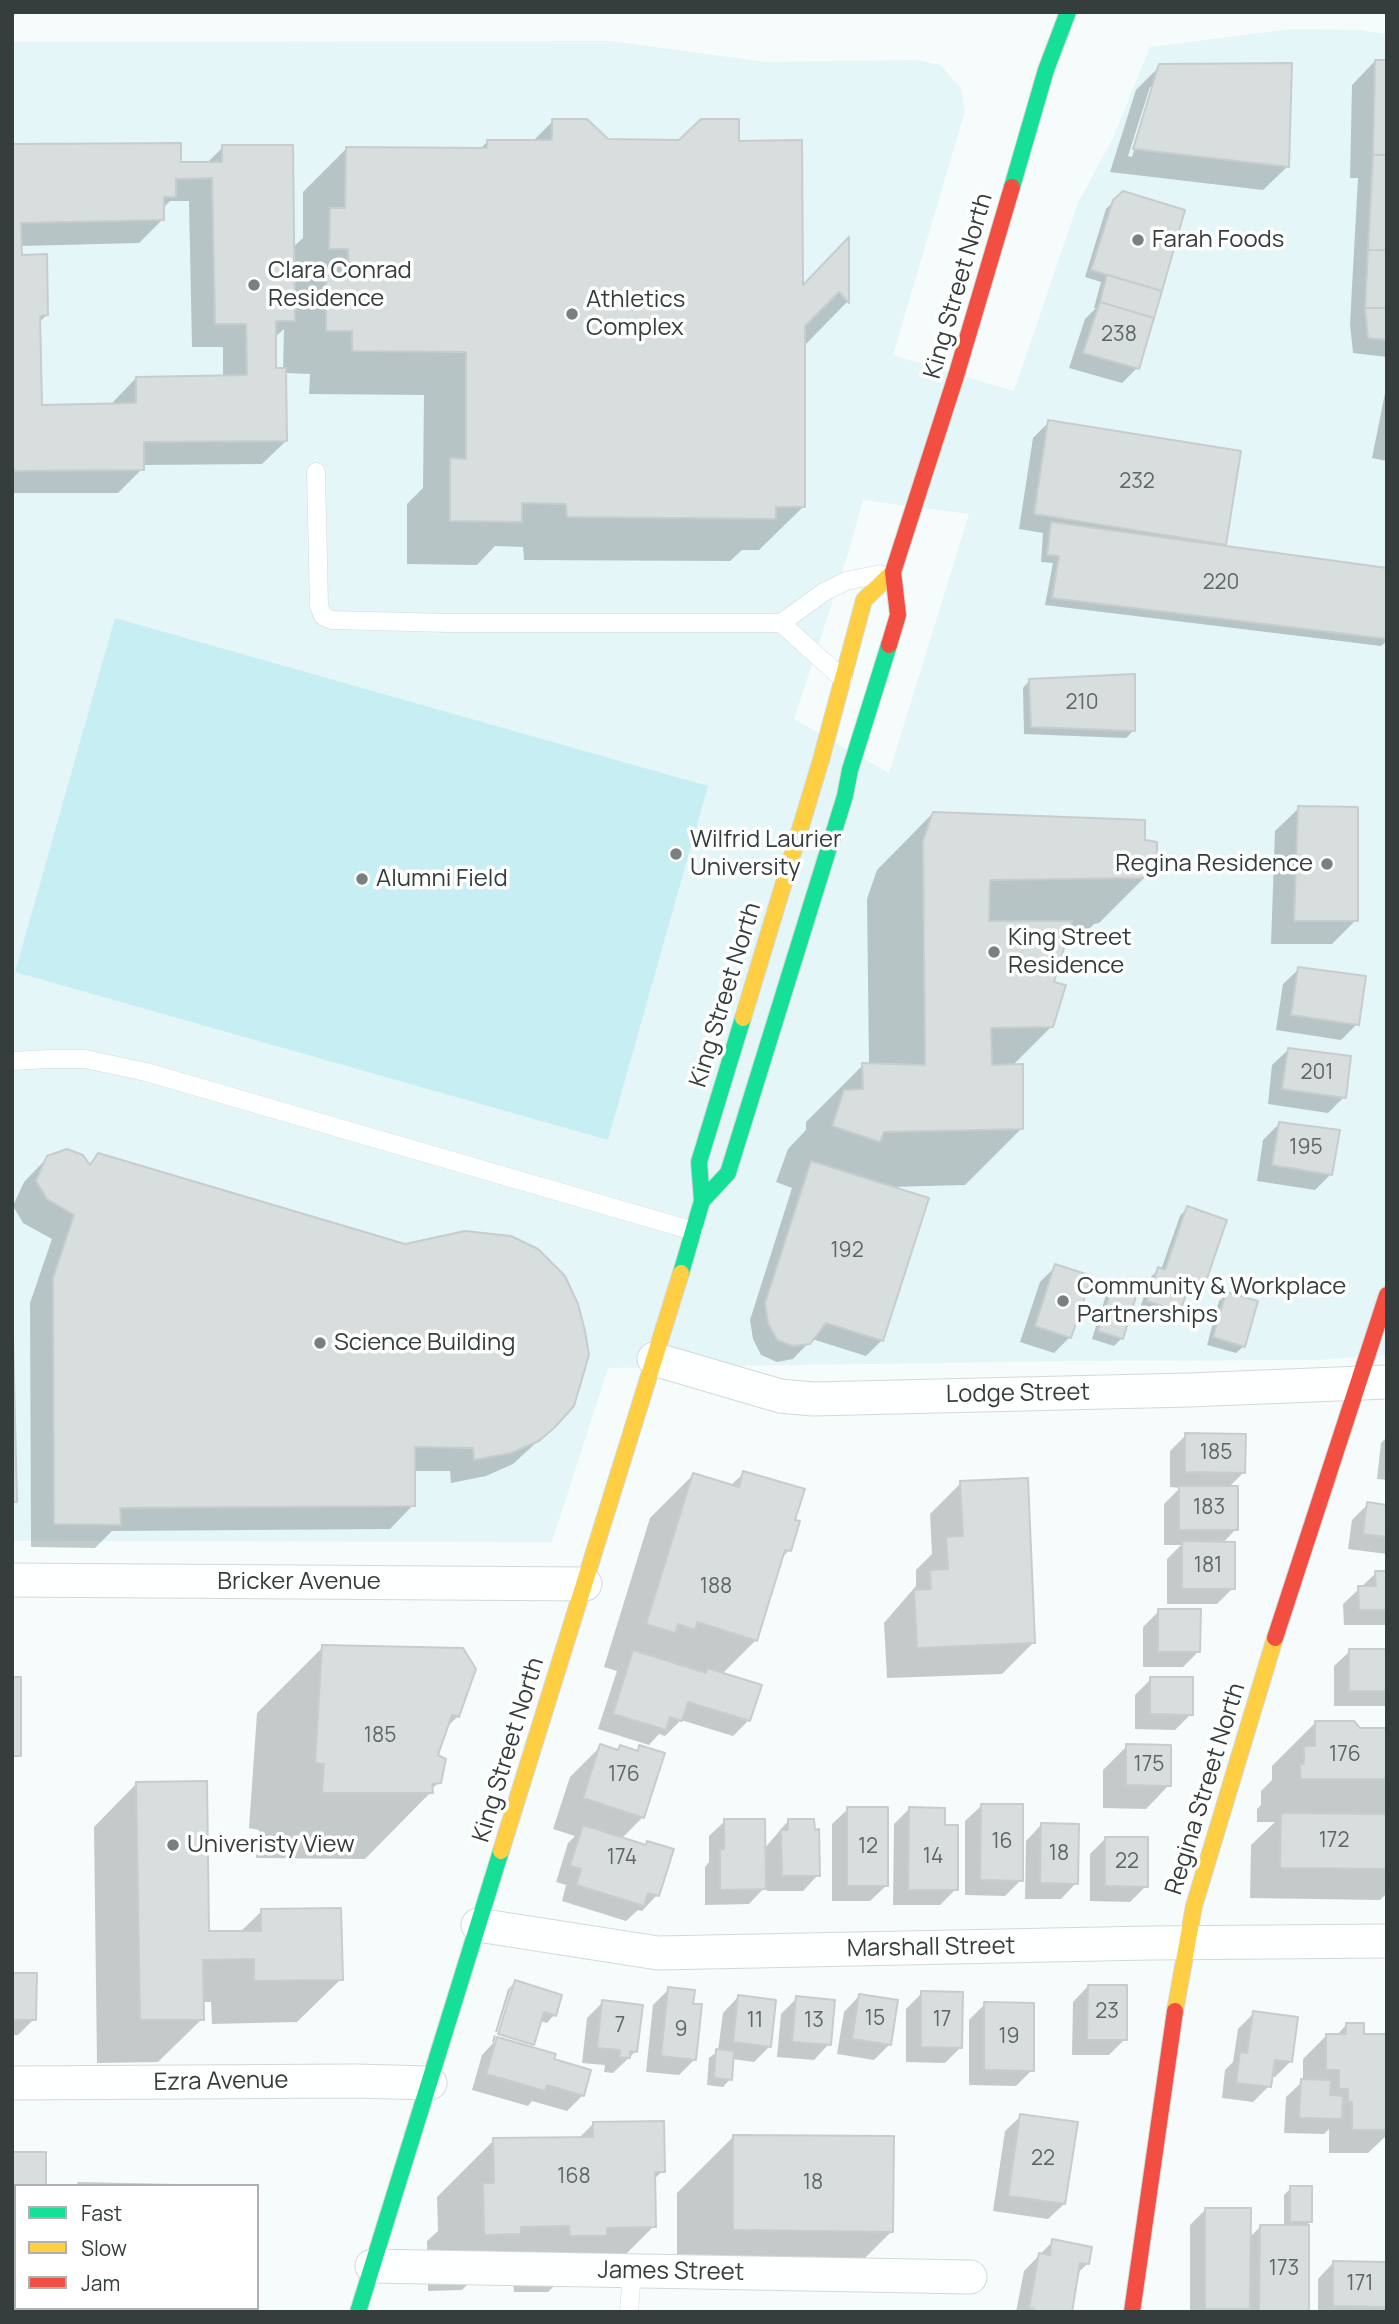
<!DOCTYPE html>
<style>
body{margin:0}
#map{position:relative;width:1399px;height:2324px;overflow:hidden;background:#f6fcfc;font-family:Manrope,sans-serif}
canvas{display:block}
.frame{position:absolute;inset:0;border:14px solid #353d3d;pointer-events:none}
.legend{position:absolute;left:14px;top:2184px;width:245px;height:126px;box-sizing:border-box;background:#fff;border:2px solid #aeb1b1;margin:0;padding:9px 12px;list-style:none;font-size:21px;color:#353d3d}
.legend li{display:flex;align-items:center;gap:14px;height:35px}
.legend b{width:35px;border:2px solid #aeb1b1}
</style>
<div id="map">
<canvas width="1399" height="2324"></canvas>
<div class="frame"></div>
<ul class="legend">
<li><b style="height:9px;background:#16e098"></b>Fast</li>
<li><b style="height:9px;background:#ffcf43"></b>Slow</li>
<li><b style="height:9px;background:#f24e42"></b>Jam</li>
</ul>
</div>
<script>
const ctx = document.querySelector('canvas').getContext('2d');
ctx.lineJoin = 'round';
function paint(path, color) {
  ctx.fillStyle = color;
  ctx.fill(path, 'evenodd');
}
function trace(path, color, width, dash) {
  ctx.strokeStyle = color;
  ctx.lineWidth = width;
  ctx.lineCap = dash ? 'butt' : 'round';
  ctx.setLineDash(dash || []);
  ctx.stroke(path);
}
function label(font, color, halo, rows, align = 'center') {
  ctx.font = font + ' Manrope,sans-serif';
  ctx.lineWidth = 7;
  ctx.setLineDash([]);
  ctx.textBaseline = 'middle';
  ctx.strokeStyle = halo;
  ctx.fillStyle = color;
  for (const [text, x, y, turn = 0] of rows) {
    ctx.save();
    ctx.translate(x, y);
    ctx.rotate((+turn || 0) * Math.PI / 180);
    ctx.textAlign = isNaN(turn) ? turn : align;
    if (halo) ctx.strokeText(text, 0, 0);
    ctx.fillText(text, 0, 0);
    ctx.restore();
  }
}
paint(new Path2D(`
 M1292,29L1360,30L1387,34V1355L1316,1360L1067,1361L608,1368L552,1542L12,1541V42L610,41L766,62L917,60L940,65L961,88L965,111L893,355L1014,391L1078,203L1113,138L1150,47ZM863,500L969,514L889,773L794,719L848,554Z`), '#e4f6f7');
paint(new Path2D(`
 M115,618L708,786L608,1140L15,972Z`), '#c7eff3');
paint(new Path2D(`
 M1375,61L1387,62V357L1353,353L1350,324L1358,178H1350L1352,85Z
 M1160,66L1287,167L1263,190L1110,172L1136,90ZM1150,87H1154L1132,157L1128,156Z
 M553,121L607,141L738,142L801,288L848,241L847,302L804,346L803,507L759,550H742L730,561L524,560L523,547L495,546L477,565L407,564V504L423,488L424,395L309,394L310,374L285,373L286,441L262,464L142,465V469L118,493H12V146L179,164H206L223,147L292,248L303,238V192L346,149L479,150L488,141L532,142ZM170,201H189L192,347H223V377L136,378L113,402V405L40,406L38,323L47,315L20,256V246L139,243L162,220V209ZM293,292H306V299L293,312ZM284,329L283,370H275L274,338Z
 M1114,201L1183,212L1137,368L1122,383L1069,368L1085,319L1096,308H1094L1101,282L1085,277L1106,209Z
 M1387,383V461L1372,458Z
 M1049,422L1224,544L1221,547L1387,569V641L1381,646L1045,605L1053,563L1041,562L1043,533L1019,529L1033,438Z
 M1030,680L1133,731L1126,738L1024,734L1023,688Z
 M1299,808L1356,920L1332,944H1271L1275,831Z
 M933,813L1143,841L1155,867L1099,923L1094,924L1085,933L1066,934L1052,984V1026L1012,1066L1021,1129L965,1185L889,1187L882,1340L866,1356L812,1339L793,1359L777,1362L761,1355L753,1339L750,1320L792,1188L776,1182L788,1149L806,1130V1122L863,1065H869L867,899L877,870Z
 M1299,969L1357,1024L1341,1040L1276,1030L1283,984Z
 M1288,1050L1344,1097L1328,1113L1268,1104L1272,1065Z
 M1279,1124L1330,1175L1315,1190L1257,1181L1263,1140Z
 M98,1155L554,1426L513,1464L486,1476L451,1483L450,1471H413V1505L390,1529L112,1531L95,1548L31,1547L30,1303L52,1239L23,1223L13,1206L24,1182L48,1157L88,1166Z
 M1187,1208L1204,1283L1196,1291L1186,1288L1178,1312L1171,1319L1140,1308L1151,1277L1159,1269L1161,1270L1180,1216Z
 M1056,1266L1070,1337L1054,1353L1020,1342L1040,1282Z
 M1114,1284L1122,1338L1114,1346L1092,1339L1107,1292Z
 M1227,1294L1244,1346L1236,1353L1207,1345L1219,1301Z
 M1186,1435L1244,1472L1228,1488L1236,1529L1222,1544L1233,1588L1217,1604H1167V1559L1181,1545H1164V1504L1180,1488L1170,1487V1451Z
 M1387,1437V1480L1377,1479L1381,1443Z
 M744,1473L789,1550L781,1559L756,1640L722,1674L749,1720L733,1736L681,1720L665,1736L659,1734L649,1745L598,1729L617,1671L604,1667L650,1518L693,1475L730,1486Z
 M961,1483L1033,1643L1002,1674L887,1678L884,1623L916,1586V1570L932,1554L930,1514Z
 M1368,1504L1387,1507V1554L1348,1549L1352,1520Z
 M1376,1573H1387V1625H1344L1343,1604Z
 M1159,1611L1199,1651L1183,1667H1143V1627Z
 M323,1647L458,1716L445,1729L435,1756L439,1782L431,1790V1792L365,1859L256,1858L259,1830L249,1828L257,1713Z
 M1350,1651H1387V1706H1334V1666Z
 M1151,1679L1191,1714L1175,1730L1135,1729V1695Z
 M1316,1722L1359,1730H1387V1893L1380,1900L1250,1898L1251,1845L1275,1822H1257V1809L1261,1805V1791L1272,1780V1766Z
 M601,1746L616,1751L620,1747L635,1752L640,1747L643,1817L621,1839L644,1846L647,1843L657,1895L642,1911L638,1910L626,1921L562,1901L566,1885L556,1882L568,1843L575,1836L553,1829L570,1777Z
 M1127,1746L1169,1785L1146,1809L1103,1808V1770Z
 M137,1783L208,1933L240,1932L262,1911L341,1979L297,2022L212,2024L211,2002H202V2019L158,2062L97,2063L94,1827Z
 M981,1806L1021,1880L1005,1896L965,1895V1821Z
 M848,1809L886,1886L870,1901H832V1824Z
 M909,1809L943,1827L956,1889L940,1905H893L894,1824Z
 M725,1821L764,1849L788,1821L818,1875L803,1891H767L766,1886L749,1904L705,1905V1867L709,1862V1836Z
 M1041,1825L1076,1883L1061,1899H1025L1026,1841Z
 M1106,1838L1146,1886L1130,1902L1090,1901V1854Z
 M12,1975L34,2019L18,2035H12Z
 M516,1982L554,2015L547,2023L540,2021L533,2044L529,2048L552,2060L583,2095L567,2111L532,2101L528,2106L472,2090L482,2055L494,2042H492L494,2035L496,2036L494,2042L498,2043L500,2037L531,2046L514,1988H511L497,2032H495L508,1989Z
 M1088,1986L1125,2039L1109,2055H1072L1073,2002Z
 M669,1989L691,2005L695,2059L679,2075L646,2072L653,2005Z
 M922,1993L961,2047L945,2063L906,2062V2009Z
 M859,1996L890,2044L874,2060L837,2054L844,2012Z
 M738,1997L770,2046L754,2062L732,2059L730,2079L723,2087L707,2085L709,2058L718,2051L723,2013Z
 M797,1998L829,2044L814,2060L777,2057L781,2014Z
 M603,2002L636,2051L613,2073L604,2072L605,2065L582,2063L587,2018Z
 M985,2004L1032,2070L1016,2086L969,2085V2020Z
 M1254,2013L1290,2062L1275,2077H1270L1269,2086L1253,2102L1222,2098L1225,2070L1233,2062L1238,2029Z
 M1346,2025L1362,2036H1387V2135L1368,2153H1329V2129L1324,2134L1284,2133L1286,2097L1303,2081V2059L1326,2036H1336Z
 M1021,2116L1064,2204L1048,2219L993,2211L1005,2131Z
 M594,2123L663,2171L653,2180L654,2226L597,2283H557L548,2292H514L513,2282H470L462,2290L428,2291L427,2241L438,2231L437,2197L494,2140L578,2139Z
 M734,2136L892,2231L835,2288L677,2286V2193Z
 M12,2154L16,2186V2308H222L219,2312H12Z
 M1291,2188L1310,2222L1305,2227L1307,2312H1190V2225L1206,2209L1249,2238L1260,2227H1284V2195Z
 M1053,2241L1088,2263L1077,2274L1070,2312H1016L1024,2271Z
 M1333,2263H1387V2312H1318V2279Z`), '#0003');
const building = new Path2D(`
 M1375,60H1387V155H1373Z
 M1292,63L1289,167L1133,149L1159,64Z
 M552,119H587L608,139L679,140L701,119H739V141L802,140L803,285L849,237V303L839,292L805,326V507H776V519L567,517L566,504L522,503V522L450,521V458L466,459V352L352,351V331H326V276H349L348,249H329L330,208H345L346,147L487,148V140H552Z
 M181,143V162H222V145H293L295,321H276V368H286L287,441L144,442V470L12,471V144ZM212,178L215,324H246L247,375L136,377V403L42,405L40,316L48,315L47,254L22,255L21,223L164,220V197H176V179Z
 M1373,155H1387V250H1368Z
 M1123,191L1185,210L1162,291L1091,270L1113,200Z
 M1368,250H1387V308H1365Z
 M1107,275L1162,291L1154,318L1100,302Z
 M1100,302L1154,318L1139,369L1083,353Z
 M1365,308H1387V340L1368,338Z
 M1048,420L1241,451L1226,545L1034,514Z
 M1051,522L1387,568V639L1052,598L1059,556L1047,555Z
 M1135,674V731L1031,727L1029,679Z
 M1298,806L1358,807V921H1294Z
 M933,812L1145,820V840L1157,842V867L1144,869L1143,878L990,880L989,921H1072L1054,982L1066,985L1053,1027L991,1028L992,1065L1023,1064V1129L884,1132L880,1142L832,1126L844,1090L863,1089L862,1063L925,1065L923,841Z
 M1298,967L1366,976L1359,1025L1291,1015Z
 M1288,1048L1351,1056L1346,1098L1282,1089Z
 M1279,1122L1340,1130L1332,1175L1272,1165Z
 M67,1149L83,1155L90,1165L98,1153L405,1244L465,1231L511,1236L538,1249L565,1276L578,1304L585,1331L589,1355L574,1406L555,1427L539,1441L511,1453L474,1460L473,1448L415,1447V1506L120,1508L121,1525L54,1524L53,1278L74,1215L47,1199L36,1181L47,1156Z
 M811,1161L929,1198L883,1341L826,1323L810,1344L793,1346L777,1340L768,1323L765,1303Z
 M1187,1206L1227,1220L1205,1284L1191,1280L1180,1312L1147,1301L1158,1267L1165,1270Z
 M1055,1264L1092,1276L1071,1338L1035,1326Z
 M1114,1282L1138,1290L1123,1339L1098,1331Z
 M1226,1292L1258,1301L1245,1347L1213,1337Z
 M12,1296L17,1502H12Z
 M1185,1433L1246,1434L1245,1473L1185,1472Z
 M743,1471L805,1489L795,1520L800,1521L791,1551L785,1550L757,1641L697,1622L695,1630L678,1624L675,1633L646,1624L693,1473L739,1487Z
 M1028,1478L1035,1643L917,1648L914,1590L931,1589L930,1570L948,1569L946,1537L963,1536L960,1481Z
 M1179,1486H1238V1530H1179Z
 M1367,1502L1387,1505V1537L1363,1534Z
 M1182,1541L1235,1542V1589H1182Z
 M1375,1571H1387V1610H1359L1358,1586H1376Z
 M1158,1609H1201L1200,1652H1158Z
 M322,1645L463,1648L476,1669L459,1717L452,1715L438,1755L446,1759L441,1783L432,1784L433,1793H322L324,1764L315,1763Z
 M1349,1649H1387V1691H1349Z
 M633,1650L706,1673L707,1668L762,1685L750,1721L688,1702L682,1721L670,1717L666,1730L613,1714Z
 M12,1677H21V1756H12Z
 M1150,1677H1193V1715L1150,1714Z
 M1315,1721H1354L1360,1728H1387V1779H1300V1764H1304V1746H1315Z
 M600,1744L618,1750L620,1745L638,1751L639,1745L665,1753L644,1818L583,1798Z
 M1126,1744L1171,1745V1786L1126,1785Z
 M207,1781L209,1931H261V1909L341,1908L343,1980L254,1981V1959L203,1960L204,2020H140L136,1782Z
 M981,1804H1023V1881L980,1880Z
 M847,1807H888V1886H847Z
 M909,1807L945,1808V1825H958V1890H908Z
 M1281,1813L1387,1814V1869L1280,1868Z
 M724,1819H765L766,1889L720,1890V1849H724Z
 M788,1819H814L815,1830L819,1829L820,1876H782L781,1830H788Z
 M1041,1823L1079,1824L1078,1884L1040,1883Z
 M583,1825L646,1845L647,1841L674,1849L659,1896L648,1893L644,1906L576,1885L581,1869L570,1866Z
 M1105,1837H1148V1887L1105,1886Z
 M12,1973H37L36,2020H12Z
 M515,1980L562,1995L556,2016L544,2012L534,2045L498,2034Z
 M1088,1985H1127V2040H1087Z
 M668,1987L695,1990L693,2004H702L696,2060L661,2056Z
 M921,1991L963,1992L962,2048L921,2047Z
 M859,1994L898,2000L891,2045L852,2039Z
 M738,1995L776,2000L771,2047L733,2042Z
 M796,1996L835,2000L831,2045L792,2042Z
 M602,2000L643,2005L637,2052L630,2051V2058L619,2057L620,2050L597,2048Z
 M984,2002L1034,2003V2071L984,2070Z
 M1253,2011L1298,2017L1292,2062L1275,2060L1271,2087L1236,2083L1240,2052L1247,2053Z
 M1346,2023H1364V2034H1387V2130H1352V2102H1348V2089H1339V2070H1326V2034H1346Z
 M497,2037L556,2054L554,2059L591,2070L584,2096L547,2085L545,2091L486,2074Z
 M716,2049L734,2051L732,2080L714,2078Z
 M1301,2079L1331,2080L1330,2095L1343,2096L1342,2119L1299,2118Z
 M1020,2114L1078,2122L1065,2204L1008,2196Z
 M664,2121L665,2172H655L656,2227L607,2228V2236H570L569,2226L521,2227V2234L484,2235L483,2183H494L493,2138L593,2137V2122Z
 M733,2135L894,2136L893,2232L733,2230Z
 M12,2152H46V2186H16V2264H12Z
 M78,2183L227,2186H78Z
 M1290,2186H1312V2222H1290Z
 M1205,2208H1251L1250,2309H1205Z
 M1260,2225H1309V2312H1259Z
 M1052,2239L1092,2247L1089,2264L1080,2263L1072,2312H1034V2309L1029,2308L1039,2253L1050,2255Z
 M1333,2261L1387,2262V2307L1333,2306Z
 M91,2308H127L138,2312H89Z`);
paint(building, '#d8dede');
trace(building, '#c7cdce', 2);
const lane = new Path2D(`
 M316,472L319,606L323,616L332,620L448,623H781L824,592L846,581L880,574
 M781,623L843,679
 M12,1061L48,1059H85L146,1072L694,1231
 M629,2312L632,2271`);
const street = new Path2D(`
 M654,1359L780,1396L813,1399L1189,1390L1387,1382
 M12,1580L585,1584
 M478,1925L658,1953L1150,1943L1387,1941
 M12,2083L355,2081L430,2083
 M372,2266L970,2277`);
const fast = new Path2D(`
 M1012,187L1046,70L1068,12
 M702,1201L728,1173L845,796L850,770L889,645
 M681,1273L702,1201L699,1162L743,1018
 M358,2312L501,1851`);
const slow = new Path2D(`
 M743,1018L821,760L864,600L893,572
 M501,1851L681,1273
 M1175,2011L1194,1906L1275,1638`);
const jam = new Path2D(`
 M889,645L898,615L893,572L956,376L1012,187
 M1275,1638L1387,1295
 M1132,2312L1175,2011`);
trace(lane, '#d3d9d9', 19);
trace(street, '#d3d9d9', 35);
trace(fast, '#d3d9d9', 18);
trace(slow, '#d3d9d9', 18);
trace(jam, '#d3d9d9', 18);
trace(lane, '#feffff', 18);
trace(street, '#feffff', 33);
trace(fast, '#16e098', 16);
trace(slow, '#ffcf43', 16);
trace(jam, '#f24e42', 16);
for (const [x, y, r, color] of [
 [1138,240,7,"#798080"],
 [254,285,7,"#798080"],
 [572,314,7,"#798080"],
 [676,854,7,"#798080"],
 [1327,864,7,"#798080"],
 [362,879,7,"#798080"],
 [994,952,7,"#798080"],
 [1063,1301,7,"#798080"],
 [320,1343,7,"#798080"],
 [173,1845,7,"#798080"]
]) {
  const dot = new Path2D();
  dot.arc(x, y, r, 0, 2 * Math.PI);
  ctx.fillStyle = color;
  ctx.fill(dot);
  trace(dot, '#fff', 2.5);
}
label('21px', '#5e6565', null, [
 ["238",1119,335],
 ["232",1137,482],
 ["220",1221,583],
 ["210",1082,703],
 ["201",1317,1073],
 ["195",1306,1148],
 ["192",847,1251],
 ["185",1216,1453],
 ["183",1209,1508],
 ["181",1208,1566],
 ["188",716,1587],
 ["185",380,1736],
 ["176",1345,1755],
 ["175",1149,1765],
 ["176",624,1775],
 ["172",1334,1841],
 ["16",1002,1842],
 ["12",868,1847],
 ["18",1059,1854],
 ["14",933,1857],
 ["174",622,1858],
 ["22",1127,1862],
 ["23",1107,2012],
 ["15",875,2019],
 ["17",942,2020],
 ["11",755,2021],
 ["13",814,2021],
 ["7",620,2026],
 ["9",681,2030],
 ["19",1009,2037],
 ["22",1043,2159],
 ["168",574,2177],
 ["18",813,2183],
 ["173",1284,2269],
 ["171",1360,2284]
]);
label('24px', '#353d3d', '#fff', [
 ["Farah Foods",1152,240],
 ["Clara Conrad",268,271],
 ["Residence",268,299],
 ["Athletics",586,300],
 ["Complex",586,328],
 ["Wilfrid Laurier",690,840],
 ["University",690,868],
 ["Regina Residence",1313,864,"right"],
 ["Alumni Field",376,879],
 ["King Street",1008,938],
 ["Residence",1008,966],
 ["Community & Workplace",1077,1287],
 ["Partnerships",1077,1315],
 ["Science Building",334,1343],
 ["Univeristy View",187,1845]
], 'left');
label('24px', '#353d3d', '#fff', [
 ["King Street North",959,286,-74],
 ["King Street North",726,995,-73],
 ["Lodge Street",1018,1394,-1],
 ["Bricker Avenue",299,1582],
 ["King Street North",509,1750,-73],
 ["Regina Street North",1206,1789,-73],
 ["Marshall Street",931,1948,-1],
 ["Ezra Avenue",221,2082,-1],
 ["James Street",671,2272,1]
]);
</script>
